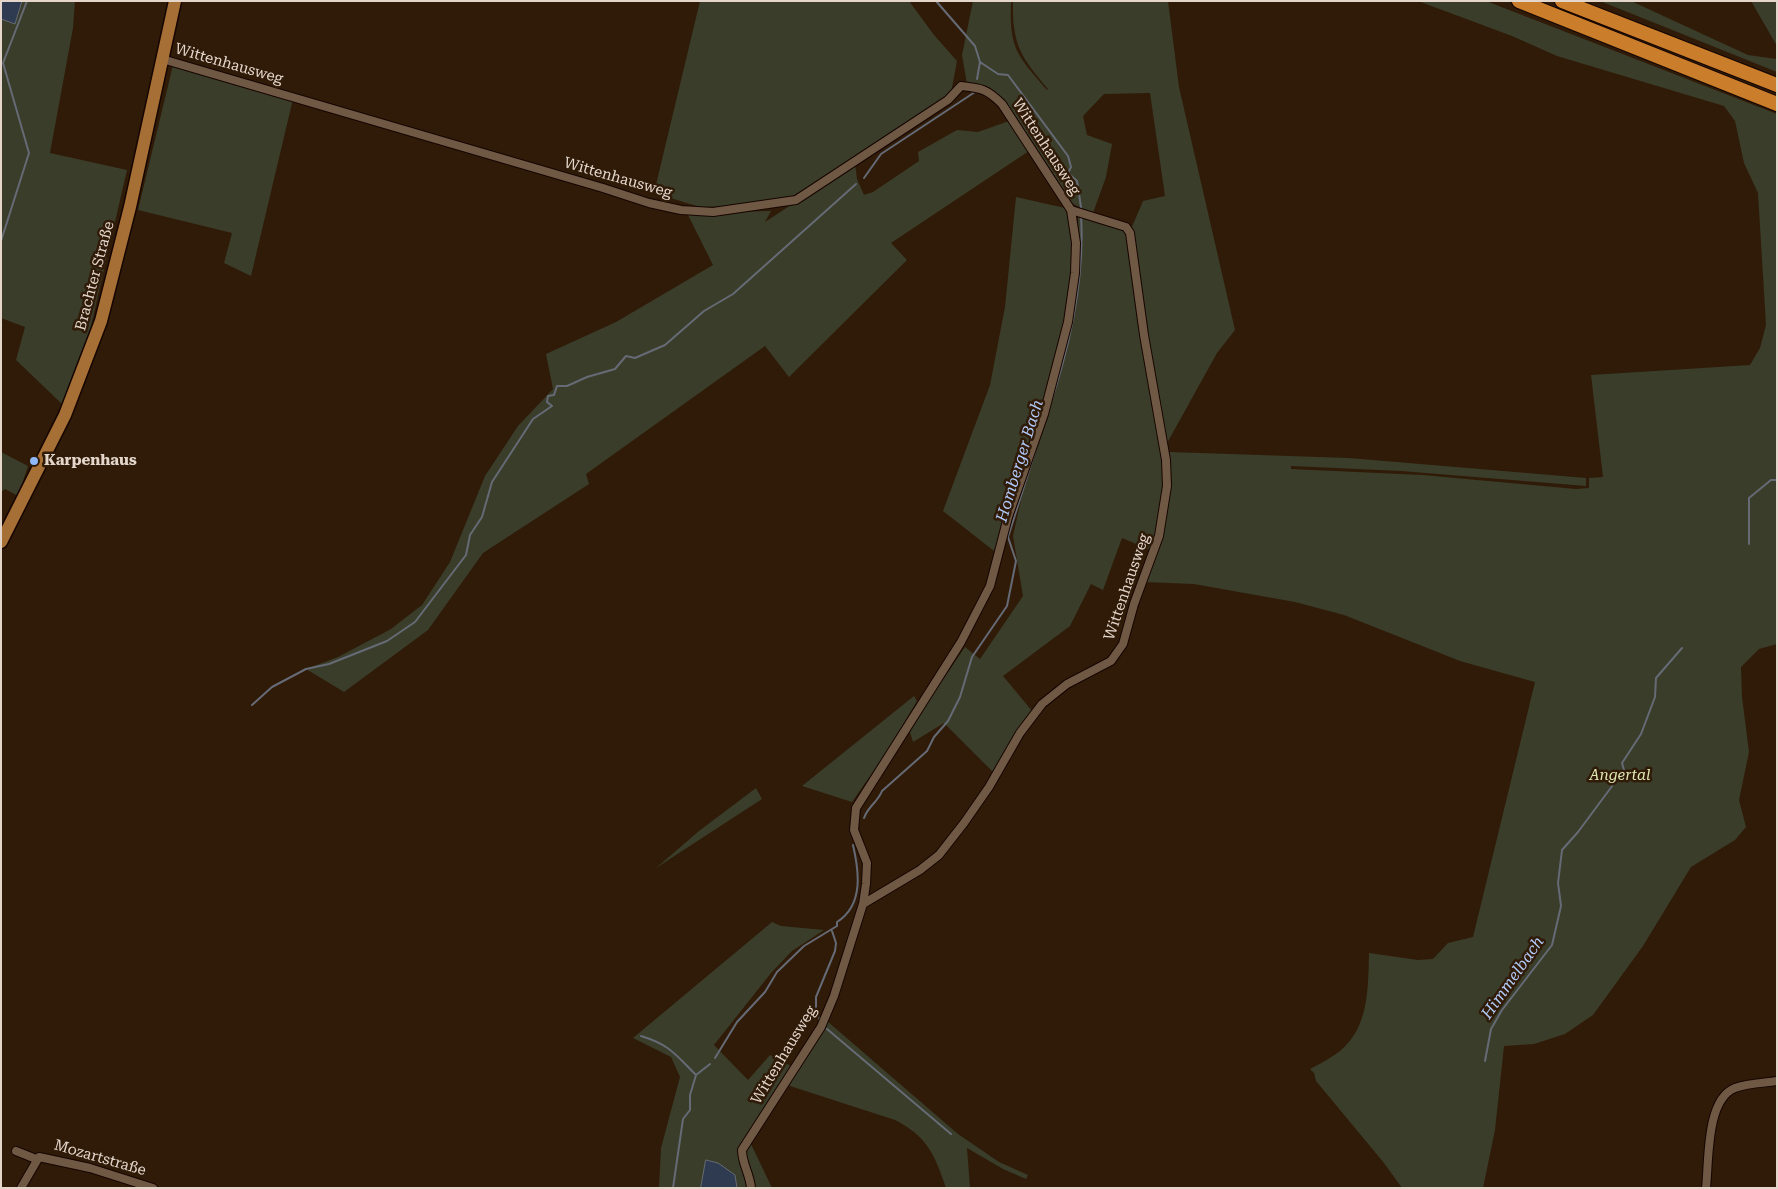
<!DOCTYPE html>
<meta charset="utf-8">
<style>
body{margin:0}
#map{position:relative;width:1778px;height:1189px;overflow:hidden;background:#2f1b08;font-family:"Roboto Serif",serif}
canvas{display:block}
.frame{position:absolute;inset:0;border:2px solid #e4d6cb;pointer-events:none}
</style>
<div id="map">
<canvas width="1778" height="1189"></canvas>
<div class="frame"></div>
</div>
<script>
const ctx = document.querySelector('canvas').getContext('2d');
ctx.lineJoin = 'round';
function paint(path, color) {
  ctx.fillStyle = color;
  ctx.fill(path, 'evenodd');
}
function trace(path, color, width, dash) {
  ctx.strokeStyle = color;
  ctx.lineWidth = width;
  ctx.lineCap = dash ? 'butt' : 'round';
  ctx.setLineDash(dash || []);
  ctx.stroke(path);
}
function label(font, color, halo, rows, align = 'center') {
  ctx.font = font + ' "Roboto Serif",serif';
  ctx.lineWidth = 5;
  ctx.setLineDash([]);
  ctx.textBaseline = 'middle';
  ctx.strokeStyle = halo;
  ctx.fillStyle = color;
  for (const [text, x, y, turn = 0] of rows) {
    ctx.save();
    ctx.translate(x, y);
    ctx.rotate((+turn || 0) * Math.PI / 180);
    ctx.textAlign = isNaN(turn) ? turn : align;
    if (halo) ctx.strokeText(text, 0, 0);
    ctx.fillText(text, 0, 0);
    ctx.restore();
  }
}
paint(new Path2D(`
 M1,1H75L73,28L50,153L127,170L90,330L62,404L16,360L25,327L1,318Z
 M700,1H909L934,35L957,61L951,93L784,205L700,207L654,193Z
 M973,1H1011C1009,49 1017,55 1047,90L1048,89C1021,57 1012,45 1013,1H1168L1179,87L1235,330L1217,353L1166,445L1157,398L1131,229L1143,201L1165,196L1150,93L1104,94L1083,116L1087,135L1112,144L1106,177L1093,213L1073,204L1005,100L989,87L967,84L962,55Z
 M1418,1H1486L1777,114V644L1759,649L1741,667L1742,697L1749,752L1739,800L1746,827L1735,840L1691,867L1643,946L1593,1015L1565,1034L1534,1044L1504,1046L1495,1130L1483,1188H1402L1384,1163L1316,1081L1314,1073L1310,1069C1320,1064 1331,1058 1340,1051C1369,1027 1368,988 1369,953L1418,960L1433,959L1448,943L1473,937L1535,682L1460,661L1344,615L1295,602L1194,584L1144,582L1159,540L1168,455L1170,452L1349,458L1586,478V486L1401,471L1291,466V469L1422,475L1576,489L1589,488V478L1603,477L1591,375L1750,365L1760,348L1766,325L1758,193L1744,163L1735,121L1724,106L1557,56L1512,36Z
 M1600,1H1631L1748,55L1777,59V72Z
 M1751,1H1777V46Z
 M173,65L293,99L251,276L224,263L232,233L138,210Z
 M1009,121L1029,151L891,243L907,260L789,377L765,346L586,474L589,484L483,553L428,630L344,692L306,669L338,657L391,629L422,605L450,562L485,476L518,426L553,389L546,354L616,322L713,265L687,213L771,211L765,222L855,163L857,179L864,195L873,192L919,161L918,152L957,130L978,132Z
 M1016,197L1065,208L1072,223L1074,243L1065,321L1055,367L994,551L943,511L990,385L1005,307Z
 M1078,217L1127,232L1166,478L1153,551L1122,538L1103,590L1091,584L1070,626L1003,676L1033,712L994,773L944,723L913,742L910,732L925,706L965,647L980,659L1023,596L1013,536L1030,459L1071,322L1079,270Z
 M1,452L28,466L18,496L5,489L1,492Z
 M914,696L917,701L886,753L852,802L802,786Z
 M756,788L762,799L656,868L699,831Z
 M772,922L781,926L824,930L792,951L771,973L714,1045L748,1080L770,1055L791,1066L743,1142L751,1144L772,1188H659L661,1148L680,1077L671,1057L633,1038Z
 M827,1021L958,1134L999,1162L1028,1175L1026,1179L1003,1169L967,1148L970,1188H946C935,1155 927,1136 895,1120L787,1085Z`), '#3a3d29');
const water = new Path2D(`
 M1,1H22L15,24L1,19Z
 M706,1160L718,1163L735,1175L737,1188H701Z`);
paint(water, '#2f3b50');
trace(water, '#656a75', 1);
trace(new Path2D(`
 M936,1L975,46L980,62L998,74L1008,75L1068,156L1071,167L1068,173L1077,181L1081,207
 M977,79L980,62
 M864,178L881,154L975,92
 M1,241L29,153L3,63L27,1
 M1049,408C1070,346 1085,281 1081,215
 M1749,544V498L1771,480H1777
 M252,705L272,687L306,669L329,664L387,641L415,622L466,555L470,535L482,517L492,482L533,419L552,406L547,402L548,396L554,395L557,386H567L587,377L615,369L626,356L635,358L665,345L704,311L733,294L856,184
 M864,818C868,806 878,802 882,791L927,751L934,737L948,721L960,697L972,657L1007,606L1016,561L1008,537L1040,436
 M820,1021L816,1010V997L835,951L836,943L832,931
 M827,1029L951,1134
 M641,1036C670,1045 675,1054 695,1074
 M715,1058L737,1022L765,992L777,972L804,946L837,926V922C864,905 859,871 853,845
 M1485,1061L1491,1029L1502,1010L1552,945L1561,906L1558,883L1562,850L1578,832L1624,770L1622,763L1641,734L1655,697L1656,678L1682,648
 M673,1188L683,1119L690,1110V1095L696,1075L710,1064`), '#656a75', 2);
const street = new Path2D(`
 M162,59L603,188L649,203L681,210L713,212L796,200L948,100L961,86C981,88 987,89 1002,104L1071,210L1076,243L1075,273L1068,322L1044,414L1008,517L990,586L961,642L856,808L854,830L867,863L866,884L863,904L834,996L821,1027L742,1150C742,1164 750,1174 751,1188
 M863,904L920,870L939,855L964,823L989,787L1020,733L1042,704L1067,684L1111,661L1123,644L1134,604L1159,536L1167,486L1166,460L1144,335L1130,233L1126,227L1071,210
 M16,1151L36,1159
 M21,1188L39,1157L90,1168L153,1188
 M1706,1188C1709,1161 1706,1099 1735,1088C1748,1083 1763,1083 1777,1081`);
const primary = new Path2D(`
 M1,542L65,415L101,321L130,207L175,1`);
const highway = new Path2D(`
 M1519,1L1777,104
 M1562,1L1777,85`);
trace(street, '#160500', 10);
trace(primary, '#160500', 15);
trace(highway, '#160500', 16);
trace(street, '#6f5844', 8);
trace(primary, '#a66f35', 12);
trace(highway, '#ca7e2b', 14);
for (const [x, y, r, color] of [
 [34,461,5,"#8fb8fd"]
]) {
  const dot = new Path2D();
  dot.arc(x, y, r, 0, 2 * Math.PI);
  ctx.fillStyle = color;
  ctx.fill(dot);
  trace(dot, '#2f1b08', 2);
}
label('15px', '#e4d6cb', '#2f1b08', [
 ["Wittenhausweg",229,64,16],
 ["Wittenhausweg",1046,147,57],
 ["Wittenhausweg",618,178,16],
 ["Brachter Straße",95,276,-75],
 ["Wittenhausweg",1127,587,-71],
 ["Wittenhausweg",784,1055,-59],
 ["Mozartstraße",100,1158,16]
]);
label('bold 15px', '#e4d6cb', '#2f1b08', [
 ["Karpenhaus",44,461]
], 'left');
label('italic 15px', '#dfe8b3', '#2f1b08', [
 ["Angertal",1620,776]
]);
label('italic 16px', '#b1c9f7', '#2f1b08', [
 ["Homberger Bach",1020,461,-73],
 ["Himmelbach",1513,978,-55]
]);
</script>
